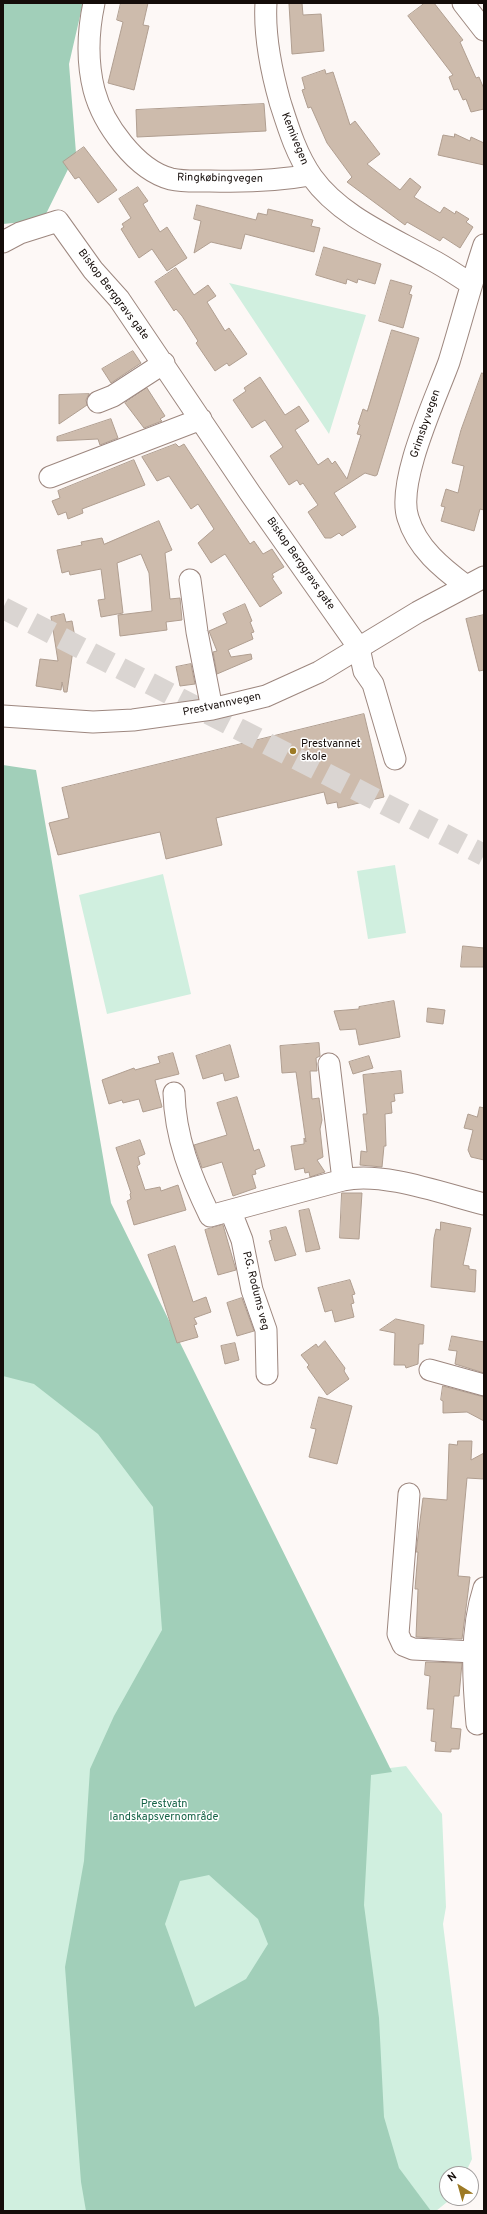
<!DOCTYPE html>
<meta charset="utf-8">
<style>
body{margin:0}
#map{position:relative;width:487px;height:2214px;overflow:hidden;background:#fdf8f6;font-family:Overpass,sans-serif}
canvas{display:block}
.frame{position:absolute;inset:0;border:4px solid #140c09;pointer-events:none}
.north{position:absolute;left:439px;top:2166px;width:40px;height:40px;box-sizing:border-box;background:#fff;border:1px solid #a19e9d;border-radius:50%;rotate:323deg;font-size:11px;font-weight:700;line-height:16px;text-align:center;color:#140c09}
.north::after{content:'';display:block;margin:auto;width:14px;height:18px;background:#9d7a25;clip-path:polygon(50% 0,100% 100%,50% 72%,0 100%)}
</style>
<div id="map">
<canvas width="487" height="2214"></canvas>
<div class="frame"></div>
<div class="north">N</div>
</div>
<script>
const ctx = document.querySelector('canvas').getContext('2d');
ctx.lineJoin = 'round';
function paint(path, color) {
  ctx.fillStyle = color;
  ctx.fill(path, 'evenodd');
}
function trace(path, color, width, dash) {
  ctx.strokeStyle = color;
  ctx.lineWidth = width;
  ctx.lineCap = dash ? 'butt' : 'round';
  ctx.setLineDash(dash || []);
  ctx.stroke(path);
}
function label(font, color, halo, rows, align = 'center') {
  ctx.font = font + ' Overpass,sans-serif';
  ctx.lineWidth = 3;
  ctx.setLineDash([]);
  ctx.textBaseline = 'middle';
  ctx.strokeStyle = halo;
  ctx.fillStyle = color;
  for (const [text, x, y, turn = 0] of rows) {
    ctx.save();
    ctx.translate(x, y);
    ctx.rotate((+turn || 0) * Math.PI / 180);
    ctx.textAlign = isNaN(turn) ? turn : align;
    if (halo) ctx.strokeText(text, 0, 0);
    ctx.fillText(text, 0, 0);
    ctx.restore();
  }
}
paint(new Path2D(`
 M229,283L366,315L329,434Z
 M395,865L406,933L368,939L357,871Z
 M163,874L191,994L107,1014L79,895Z
 M3,984L319,1749L210,2211H3Z
 M406,1766L442,1814L446,1907L443,1924L472,2159L465,2174H447V2198H452L436,2211H430L393,2162L380,2112L360,1900L366,1771Z`), '#d0efdf');
paint(new Path2D(`
 M3,3H83L69,64L76,153L43,220L3,224Z
 M3,765L36,770L111,1203L392,1772L371,1775L364,1905L379,2018L384,2117L399,2168L431,2211H86L81,2182L65,1967L84,1861L90,1769L114,1716L162,1630L153,1507L98,1434L34,1384L3,1376ZM209,1875L258,1919L268,1944L246,1979L195,2007L165,1924L180,1881Z`), '#a1cfb9');
const building = new Path2D(`
 M121,3H148L143,25L149,26L134,90L108,83L123,22L117,20Z
 M302,3L303,15L321,14L324,51L292,54L289,4Z
 M425,3H434L463,40L460,42L476,78L479,77L484,89V109L471,112L466,99L463,100L458,89L454,90L449,77L453,75L408,16Z
 M325,70L326,74L333,72L350,125L355,121L380,154L367,164L400,190L410,178L421,187L414,197L440,213L444,207L455,214L456,211L469,219L466,222L473,227L460,248L443,237L440,241L407,222L405,225L347,182L352,177L327,143L311,107L308,108L302,90L305,89L302,78Z
 M264,104L266,131L137,137L136,110Z
 M455,134L470,141L471,137L484,143V165L438,155L443,135L454,137Z
 M84,147L117,190L98,203L79,177L75,179L63,162Z
 M138,187L148,201L143,204L160,232L167,227L187,258L167,271L152,249L139,258L121,229L124,227L122,224L131,218L119,199Z
 M197,205L256,220L258,213L267,215L268,209L313,220L311,226L320,228L314,252L245,234L241,249L211,242L194,253L201,221L194,219Z
 M324,247L381,264L375,284L358,279L357,283L347,279L346,284L316,275Z
 M176,268L194,295L208,285L216,296L207,302L225,331L229,328L247,354L229,366L227,363L215,371L196,343L198,341L182,316L176,309L174,311L155,282Z
 M391,280L412,286L409,294L412,295L403,328L379,321Z
 M392,330L419,338L377,475L375,476L365,473L334,493L356,527L342,536L339,533L331,538H325L308,512L318,505L303,483L300,485L297,480L289,485L270,456L283,447L265,420L252,428L233,400L246,391L244,388L260,377L285,415L299,406L309,421L295,430L318,465L328,458L332,464L335,461L347,479L361,435L357,434L360,425L358,424L363,409L367,411Z
 M133,351L141,363L111,383L102,369Z
 M482,373L484,374V510L480,509L474,531L441,521L445,507L441,506L446,489L458,493L464,466L452,463L461,430Z
 M147,388L165,416L160,419L162,421L144,428L125,403Z
 M89,394L86,400L87,405L59,424V395Z
 M111,419L118,438L100,445L98,439L57,441V437Z
 M176,444L179,447L184,444L250,544L254,541L263,554L272,549L284,567L272,574L274,577L272,578L282,593L260,607L225,554L211,563L198,543L214,529L198,504L191,509L169,476L157,481L142,457Z
 M134,460L145,485L82,509L83,513L68,519L66,512L58,515L52,501L60,498L58,491Z
 M159,521L172,550L165,553L170,599L180,598L182,620L166,622L167,630L120,636L118,615L152,611L149,573L141,554L117,563L123,613L101,617L98,600L105,599L101,569L70,575L69,571L62,573L57,550L82,545L81,542L102,538L104,544Z
 M245,604L252,621L250,622L254,632L251,633L253,639L228,650L231,657L251,654L252,659L217,674L213,652L217,651L209,631L227,623L223,614Z
 M64,614L66,622L72,621L76,643H74L67,692H64L62,682L61,690L36,686L40,659L58,661L51,617Z
 M484,615V670L479,671L466,619Z
 M191,664L195,684L180,686L176,667Z
 M364,714L384,797L338,808L337,802L327,804L324,792L216,818L222,845L166,859L160,832L58,855L49,823L69,818L62,788Z
 M463,946L484,948V967H461Z
 M394,1001L400,1037L359,1045L356,1029L340,1030L334,1011L359,1009V1007Z
 M428,1008L445,1010L443,1024L427,1022Z
 M319,1043L320,1056L316,1058L317,1071H310L312,1099L319,1098L322,1120L320,1129L323,1157L317,1160L325,1172L310,1177L309,1172L305,1173L304,1168L295,1170L291,1146L304,1144V1138L306,1142L296,1072L282,1073L280,1046Z
 M230,1045L239,1077L225,1081L223,1073L203,1079L196,1056Z
 M173,1053L179,1074L155,1080L162,1107L143,1112L139,1099L123,1103L122,1100L109,1104L102,1080L134,1068L135,1070L160,1063L158,1057Z
 M369,1056L373,1068L353,1074L349,1062Z
 M401,1071L403,1093L394,1094L395,1101L391,1102L392,1113L385,1114L386,1146H384L382,1167L360,1165L361,1151L367,1152L363,1114H367L363,1075Z
 M237,1097L254,1151L259,1149L265,1166L255,1170L256,1174L252,1175L256,1188L233,1196L222,1162L202,1168L194,1145L227,1135L217,1103Z
 M480,1107L484,1108V1160L471,1157L468,1150L473,1130L464,1128L468,1114L477,1117Z
 M140,1140L145,1154L138,1157L140,1164L137,1166L145,1190L160,1187L161,1191L178,1185L186,1210L134,1225L127,1201L131,1199L130,1194L131,1193L116,1148Z
 M342,1193H362L359,1239L340,1238Z
 M309,1209L320,1249L306,1252L299,1211Z
 M441,1222L471,1228L463,1265L469,1266V1269L476,1270L475,1292L431,1287L434,1238L436,1229L440,1230Z
 M223,1225L236,1270L218,1275L205,1230Z
 M286,1227L296,1255L275,1261L269,1241L272,1240L270,1231Z
 M175,1246L193,1302L206,1297L211,1312L194,1318L197,1324L194,1325L198,1337L177,1343L148,1255Z
 M350,1280L355,1294L352,1295L354,1303L351,1304L354,1317L335,1322L332,1310L325,1312L318,1288Z
 M242,1298L254,1331L237,1336L227,1303Z
 M396,1319L424,1325L423,1344H419L418,1364L406,1368L405,1365H394L395,1333L380,1330Z
 M452,1336L484,1342V1373L455,1364L457,1351L449,1350Z
 M325,1341L345,1368L344,1371L349,1379L327,1395L307,1367L309,1365L301,1355L316,1344L318,1347Z
 M235,1343L239,1360L225,1364L221,1346Z
 M443,1386L484,1397V1421L467,1412L443,1413V1401L441,1400Z
 M319,1397L352,1406L337,1464L309,1457L316,1429L311,1428Z
 M458,1441H472L471,1460L484,1453V1479L467,1478L458,1576L470,1577L462,1639L416,1637L418,1589H415L418,1552H416L423,1498L447,1500L449,1444L457,1445Z
 M426,1662L462,1663L459,1696H454L451,1728L461,1729L459,1749H451V1752L435,1751L436,1742L431,1741L434,1709H427L430,1676L425,1675Z`);
paint(building, '#cdbbac');
trace(building, '#b09e90', 1);
trace(new Path2D(`
 M3,608L484,855`), '#dad5d2', 22, [22, 11]);
const minor = new Path2D(`
 M94,3C88,31 87,62 94,90C103,124 136,170 171,179C184,182 197,181 210,181C244,182 277,181 310,175
 M266,3C264,36 271,70 280,102C288,127 296,154 312,177C340,216 389,236 430,259C444,266 458,276 471,284
 M463,3L484,30
 M3,242L20,233L58,221L93,270L119,299L250,493L359,648L364,671L373,684L395,759
 M98,402L113,396L164,363
 M50,477L201,419
 M190,580L197,632L212,709
 M466,586C442,568 417,548 408,518C396,482 436,398 449,362C461,323 471,284 484,245
 M3,716L93,722L133,720L212,709L266,696L319,672L418,612L484,577
 M329,1064L343,1180
 M174,1093C175,1137 191,1177 210,1216L343,1180C383,1171 444,1194 484,1204
 M231,1212L242,1240L252,1290L266,1330L267,1374
 M430,1370L484,1385
 M409,1494L398,1634L403,1645L413,1649L474,1652
 M477,1724C473,1679 470,1631 484,1588`);
trace(minor, '#9d877f', 23);
trace(minor, '#fff', 21);
for (const [x, y, r, color] of [
 [293,751,4,"#9d7a25"]
]) {
  const dot = new Path2D();
  dot.arc(x, y, r, 0, 2 * Math.PI);
  ctx.fillStyle = color;
  ctx.fill(dot);
  trace(dot, '#fff', 1.5);
}
label('11px', '#140c09', '#fff', [
 ["Kemivegen",294,139,68],
 ["Ringkøbingvegen",220,179,1],
 ["Biskop Berggravs gate",113,295,53],
 ["Grimsbyvegen",426,424,-71],
 ["Biskop Berggravs gate",300,564,55],
 ["Prestvannvegen",222,705,-12],
 ["P.G. Rodums veg",255,1291,76]
]);
label('11px', '#140c09', '#fff', [
 ["Prestvannet",301,745],
 ["skole",301,758]
], 'left');
label('11px', '#166347', '#fff', [
 ["Prestvatn",164,1805],
 ["landskapsvernområde",164,1818]
]);
</script>
